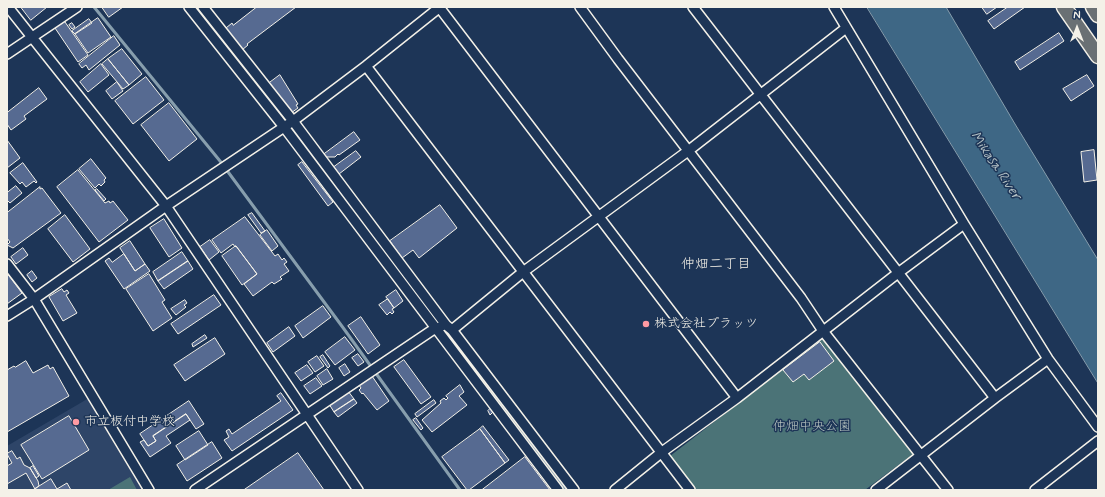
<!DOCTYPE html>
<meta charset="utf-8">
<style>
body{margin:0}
#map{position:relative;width:1105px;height:497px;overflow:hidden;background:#1d3557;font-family:Mynerve,sans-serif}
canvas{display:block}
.frame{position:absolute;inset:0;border:8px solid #f4f1e8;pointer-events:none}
.north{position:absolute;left:1057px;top:8px;width:40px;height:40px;-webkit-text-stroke:3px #1d3557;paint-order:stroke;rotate:0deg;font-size:11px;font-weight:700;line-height:16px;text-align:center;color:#f4f1e8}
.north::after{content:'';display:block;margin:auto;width:14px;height:18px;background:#f4f1e8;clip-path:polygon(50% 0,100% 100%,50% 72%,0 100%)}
</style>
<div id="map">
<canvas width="1105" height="497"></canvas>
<div class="frame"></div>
<div class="north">N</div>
</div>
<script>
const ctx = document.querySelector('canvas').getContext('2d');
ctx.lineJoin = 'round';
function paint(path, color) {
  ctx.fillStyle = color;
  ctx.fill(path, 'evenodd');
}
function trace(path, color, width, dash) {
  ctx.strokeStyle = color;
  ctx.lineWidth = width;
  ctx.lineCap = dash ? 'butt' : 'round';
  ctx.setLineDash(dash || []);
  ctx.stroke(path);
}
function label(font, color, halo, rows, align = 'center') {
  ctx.font = font + ' Mynerve,"Klee One",sans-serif';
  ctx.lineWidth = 3;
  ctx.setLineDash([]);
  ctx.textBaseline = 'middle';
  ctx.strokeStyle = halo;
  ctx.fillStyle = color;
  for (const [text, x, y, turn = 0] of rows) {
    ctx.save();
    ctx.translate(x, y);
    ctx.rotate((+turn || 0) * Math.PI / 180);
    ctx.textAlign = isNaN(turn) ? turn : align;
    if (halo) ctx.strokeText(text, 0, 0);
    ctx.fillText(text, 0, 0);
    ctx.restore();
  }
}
paint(new Path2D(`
 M89,398L144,490H7V446Z`), '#2e4568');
paint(new Path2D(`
 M824,337L913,454L865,490H695L670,456Z
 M130,477L137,490H108Z`), '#4b7377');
const water = new Path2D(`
 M867,7H946L1015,124L1098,260V383Z`);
paint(water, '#3e6785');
trace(water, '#879ead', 1);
trace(new Path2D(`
 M94,7L220,161L344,329L460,490
 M197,7L259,88
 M376,242L566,490`), '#879ead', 3);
const building = new Path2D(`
 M21,7H47L31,20Z
 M102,7H123L109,17Z
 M257,7H296L247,44L248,45L242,50L226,28L232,23L233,25Z
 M982,7H997L987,14Z
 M1008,7H1025L994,29L988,21Z
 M98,18L111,37L88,53L75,34Z
 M89,19L92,23L75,34L72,31Z
 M65,22L88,55L78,62L55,28Z
 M72,23L75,27L72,29L69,25Z
 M1059,33L1064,41L1020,70L1015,62Z
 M114,36L120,45L89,70L86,65L82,68L79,64Z
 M122,49L142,74L129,85L108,59Z
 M108,59L129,85L123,89L102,64Z
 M101,64L109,75L88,92L80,82Z
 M280,75L298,104L296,105L298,108L291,113L288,111L276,91L274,93L268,84Z
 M1087,75L1094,86L1071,101L1063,89Z
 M146,77L164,100L133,124L115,101Z
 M117,82L123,91L112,99L106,91Z
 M39,88L47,99L24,116L26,119L11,130L7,124V113Z
 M169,103L197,139L169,161L141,125Z
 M354,132L360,140L339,155L338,154L335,157H326L323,155Z
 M7,140L20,158L7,168Z
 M1094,150L1097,180L1084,182L1081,152Z
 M356,151L361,157L339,174L334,167Z
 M91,159L106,178L104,180L105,182L101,186L99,184L95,188L79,169Z
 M302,162L333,202L328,206L298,165Z
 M23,163L37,182L36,183L34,181L26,187L22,182L20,184L10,173Z
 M78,170L105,203L109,201L110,203L113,201L128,220L99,242L57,187Z
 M16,186L22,193L10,203L7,200V193Z
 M40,187V189L42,188L61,213L13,248L7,245L10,242L7,238V213Z
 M97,189L106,199L104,201L95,190Z
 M440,205L457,228L419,258L413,250L402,258L390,241Z
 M252,213L265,231L261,233L248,215Z
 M65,215L90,249L73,262L48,229Z
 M245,217L275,256L278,254L282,260L284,258L287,262L284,264L289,271L280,277L282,279L274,284L272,282L253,296L244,284L257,274L236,246L235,247L233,244L221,253L212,240Z
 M164,219L182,248L169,257L150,228Z
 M267,230L278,246L272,251L260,235Z
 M210,240L219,252L209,260L200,247Z
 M130,241L145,264L135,271L120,248Z
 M236,246L257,274L242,285L222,256Z
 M23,248L28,255L16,264L11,257Z
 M182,252L188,261L158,281L153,272Z
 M124,254L135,271L145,264L150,271L124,289L105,261L109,258L112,262Z
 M188,261L193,269L164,289L158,281Z
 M32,271L37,278L32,282L27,275Z
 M7,273L22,293L7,304Z
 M149,274L165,300L162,302L172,318L153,331L126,289Z
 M62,289L64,292L67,290L69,293L66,295L77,313L63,321L49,297Z
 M396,290L403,301L394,308L386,297Z
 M214,295L221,305L178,334L171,324Z
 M388,299L394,308L392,309L394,312L392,314L390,312L387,315L379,305Z
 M185,300L187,303L184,305L186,307L176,315L171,309Z
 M323,306L331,317L303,338L295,326Z
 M361,317L380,345L368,354L348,326Z
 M289,327L295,336L273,352L267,343Z
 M205,335L207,338L193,347L192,344Z
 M345,337L355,350L335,365L325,352Z
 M215,338L225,354L185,381L174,365Z
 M820,342L834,361L809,380L804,374L793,382L783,370Z
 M358,354L364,362L358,366L352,358Z
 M323,355L330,366L328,368L320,357Z
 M317,356L324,366L315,372L308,362Z
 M404,360L431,397L421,404L394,367Z
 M26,361L33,373L48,365L50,369L53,367L69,396L7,432V370L14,366L15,367Z
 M345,364L350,372L344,376L339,368Z
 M307,365L313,373L301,381L295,373Z
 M327,369L333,379L323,385L317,376Z
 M372,376L389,401L377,410L363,393L362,394L359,390L361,388L359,385L365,381L364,380Z
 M316,378L322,386L310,394L304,386Z
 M460,385L464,392L459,396L467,405L432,432L422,420L441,403L440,401L444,398L446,400L448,398L446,396Z
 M348,391L354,399L334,412L329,404Z
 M281,393L293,410L232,451L224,440L229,437L226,431L229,429L232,434L281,401L277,396Z
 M354,399L357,403L338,417L334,412Z
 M434,400L436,403L417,417L415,414Z
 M189,401L204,424L196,429L186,414L153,436L156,441L148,446L140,434Z
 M490,409L493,412L490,415L488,411Z
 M186,414L190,420L166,436L171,443L150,457L140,442L144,440L148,446L156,441L153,436Z
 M69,416L89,450L42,479L21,445Z
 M416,418L423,428L421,430L413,420Z
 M483,426L509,460L505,463L480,429Z
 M480,429L505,463L469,490H467L442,457Z
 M199,431L208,445L185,460L176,446Z
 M212,442L222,458L187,481L177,465Z
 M12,451L17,459L20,457L24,465L30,468L38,481L39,486L35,489L26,473L7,484V466L12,463L7,454Z
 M298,453L324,490H244Z
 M525,457L550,490H482Z
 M33,466L39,476L36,478L30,468Z
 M51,479L57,489L67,483L71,490H33Z`);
paint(building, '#566a91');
trace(building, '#f4f1e8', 1);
const minor = new Path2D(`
 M8,7L166,206L358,490
 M189,7L284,127L558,490
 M203,7L293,121L446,325L452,330L574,490
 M439,7L737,398
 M580,7L618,59L801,298L823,331L948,490
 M693,7L995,398
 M834,7L964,224L1048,359L1098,427
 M7,54L77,7
 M366,66L690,490
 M7,264L34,299L149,490
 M7,316L34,299L166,206L293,121L366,66L440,7
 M452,330L523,272L688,151L846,28
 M195,490L431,331L442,326
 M615,490L662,452L737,398L898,273L964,224
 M876,490L995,398L1048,359
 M1035,490L1098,441`);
const highway = new Path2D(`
 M1064,7L1098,56
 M1093,7L1098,15`);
trace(minor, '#f4f1e8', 12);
trace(highway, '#f4f1e8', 17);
trace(minor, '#1d3557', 9);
trace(highway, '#6a7074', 14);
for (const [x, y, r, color] of [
 [646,324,4,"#ff9aa2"],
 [76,422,4,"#ff9aa2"]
]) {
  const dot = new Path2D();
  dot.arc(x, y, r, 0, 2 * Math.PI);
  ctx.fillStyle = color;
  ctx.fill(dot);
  trace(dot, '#1d3557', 1.5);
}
label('13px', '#f4f1e8', '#1d3557', [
 ["株式会社プラッツ",654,324],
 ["市立板付中学校",84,422]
], 'left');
label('13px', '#b9c5c0', '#1d3557', [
 ["仲畑中央公園",812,427]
]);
label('italic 14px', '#b4c1c5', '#1d3557', [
 ["Mikasa River",995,166,56]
]);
label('14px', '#f4f1e8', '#1d3557', [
 ["仲畑二丁目",716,265]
]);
</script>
